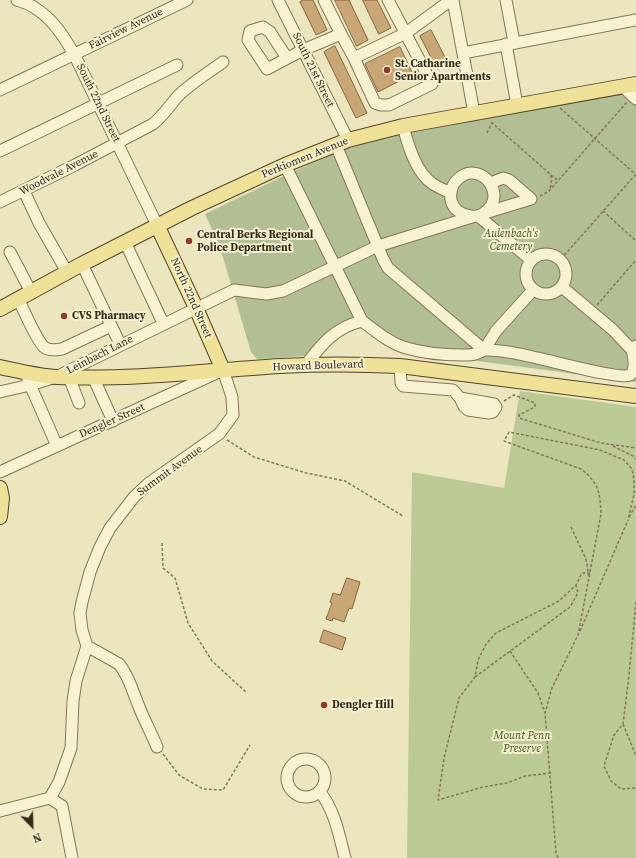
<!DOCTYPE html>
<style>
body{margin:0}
#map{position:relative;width:636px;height:858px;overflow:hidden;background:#ece6bf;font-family:"Source Serif 4",serif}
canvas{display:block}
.north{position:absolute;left:12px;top:806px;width:40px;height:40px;-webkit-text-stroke:3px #f4efce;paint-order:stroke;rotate:157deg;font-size:11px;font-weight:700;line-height:16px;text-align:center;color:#342b1c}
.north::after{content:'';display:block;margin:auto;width:14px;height:18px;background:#342b1c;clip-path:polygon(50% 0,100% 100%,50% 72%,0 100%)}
</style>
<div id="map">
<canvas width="636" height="858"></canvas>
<div class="north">N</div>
</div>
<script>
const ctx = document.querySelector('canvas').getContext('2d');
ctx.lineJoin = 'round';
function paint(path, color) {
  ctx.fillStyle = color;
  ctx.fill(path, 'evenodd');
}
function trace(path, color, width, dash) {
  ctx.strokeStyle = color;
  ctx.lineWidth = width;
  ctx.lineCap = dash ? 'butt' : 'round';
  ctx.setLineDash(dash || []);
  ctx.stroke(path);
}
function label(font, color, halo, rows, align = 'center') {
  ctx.font = font + ' "Source Serif 4",serif';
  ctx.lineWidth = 4;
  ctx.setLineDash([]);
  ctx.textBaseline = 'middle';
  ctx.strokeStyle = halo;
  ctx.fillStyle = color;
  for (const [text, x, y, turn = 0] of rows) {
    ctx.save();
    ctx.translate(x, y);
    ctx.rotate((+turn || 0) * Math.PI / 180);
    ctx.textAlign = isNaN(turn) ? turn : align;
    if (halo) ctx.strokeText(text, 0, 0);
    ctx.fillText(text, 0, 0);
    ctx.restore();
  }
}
paint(new Path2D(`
 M520,391L636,407V858H407L412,472L504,488Z`), '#bbc994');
paint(new Path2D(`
 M621,93H623L636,104V382L402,351L362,326L341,332L320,355L257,359L251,352L219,244L205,214L294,171L345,149L399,135Z`), '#b2be93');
const building = new Path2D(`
 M304,0H313L327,30L316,35L300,2Z
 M335,0H349L368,40L357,46Z
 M363,0H377L391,28L379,34Z
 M431,30L448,63L437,69L420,36Z
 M335,46L367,113L356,118L324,52Z
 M400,47L413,74L378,92L365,64Z
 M347,578L360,582L352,609L349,608L344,622L333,618L332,621L326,619L332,603L330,602L333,593L340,595Z
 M324,630L346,638L342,650L320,642Z`);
paint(building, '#c9a676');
trace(building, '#83643f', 1);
const minor = new Path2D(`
 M17,0C23,2 30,4 35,8C53,19 64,37 74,54L157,225
 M278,0L348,140
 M324,0L341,34
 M453,0L474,113
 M506,0L514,42
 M506,44L517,105
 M463,53L636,20
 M287,58L270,32L263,27L250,31L248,40L267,69L303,50L341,34L354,58L406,33L451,0
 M354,58L375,103L381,105H389L432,84L388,0
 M622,86L636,99
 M0,90L187,0
 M403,126C408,145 416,173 433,184C439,188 445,190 451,193
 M336,145L383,259L388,268L484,350L496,331L533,290
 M0,151L177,65
 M285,165L362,321
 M24,191L39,223L67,272
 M0,202L75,165L153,124C163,116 170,105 178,96C191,83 208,73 223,62
 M485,213L531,199L509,180L503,178L491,183
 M478,216C514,201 481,156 457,180C452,185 450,193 451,200C453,209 461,215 471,216C474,217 477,215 479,217C485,221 490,226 496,231C508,241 519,250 531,260
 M125,242L163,323
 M10,252L31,292
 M526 274a20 20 0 1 1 40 0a20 20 0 1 1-40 0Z
 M82,264L120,344
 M562,287L613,330L632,350L636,346
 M18,299C24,310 36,340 44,347C49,351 56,350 62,349L111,326
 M305,366C322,344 334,328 362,321C374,330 388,342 403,347C422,353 443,355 463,355C467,355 472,355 475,354C480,353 482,350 486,350C504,350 521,354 537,358C553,361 619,380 630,375C636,370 634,358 632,350
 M400,366L401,383L403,386L453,390L460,398L464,406L468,410L489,413L493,412L496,407L494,404L460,398
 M69,377L79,403
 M93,377L113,421
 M28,380L57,446
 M0,392L30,385L56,377L234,290L266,294L283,291L378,246L472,217
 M0,472L223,370L232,397L233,415L219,434L149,483L134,497L110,528L100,547L90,572L82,602L80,613L82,630L87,646L119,664C129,676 132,690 138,704C143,718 151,732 157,747
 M287 778a19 19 0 1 1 38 0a19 19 0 1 1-38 0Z
 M320,792C335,811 339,835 345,858
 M50,798L59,782L71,748L73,701L76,681L87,646
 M50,798L62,806L72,858
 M0,811L50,798`);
const major = new Path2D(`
 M157,225L196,308L223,370
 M0,309L82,264L192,208L285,165L348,140L403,126L636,84
 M0,367C19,371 38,376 57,377C131,380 205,371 279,366C319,364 360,364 400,366L636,396
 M0,488L2,498L0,517`);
trace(minor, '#847658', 13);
trace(major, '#52442d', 16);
trace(new Path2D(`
 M560,108L633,172L636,173
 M491,122L550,174L552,179L550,189
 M487,133L492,122
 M551,175L557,180
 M540,196L549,191L627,102
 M603,211L636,241
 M561,259L636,174
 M597,305L636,260
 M504,401L514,395L535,403V407L519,415V418L601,443L636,448
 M227,440L254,457L306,473L345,481L403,516
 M613,446L633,456L636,459
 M629,517L636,505
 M571,527L586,559L589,578
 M162,543L163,568L175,578L188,623L212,661L246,692
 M636,602L629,675L623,724L614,735L604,766L611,781L621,789L636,788
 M580,631L628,520
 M510,651L538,693L545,713
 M475,677L570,607L578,593L576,585
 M623,724L636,756
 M163,754L179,775L203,789L223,790L250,745
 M551,773L525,776L507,783L483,787L438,800L444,758L459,698L475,677L478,660L486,644L496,633L559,601L576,585L582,573H590
 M558,858L556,853L545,713L552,688L578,635L601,514C600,493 599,483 581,469L504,441L509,432L600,450L624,460L632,469L634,480V494L628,520`), '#847658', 1.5, [3, 2]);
trace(minor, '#f7f2d2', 11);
trace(major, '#efe197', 14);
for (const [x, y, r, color] of [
 [387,70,4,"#91392a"],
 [189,241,4,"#91392a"],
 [64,316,4,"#91392a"],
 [324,705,4,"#91392a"]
]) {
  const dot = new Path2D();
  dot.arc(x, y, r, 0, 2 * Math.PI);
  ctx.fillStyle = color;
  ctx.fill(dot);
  trace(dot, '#f4efce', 1.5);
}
label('11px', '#342b1c', '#f4efce', [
 ["Fairview Avenue",126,29,-26],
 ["South 21st Street",313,70,64],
 ["South 22nd Street",98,103,64],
 ["Perkiomen Avenue",305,158,-22],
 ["Woodvale Avenue",59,173,-27],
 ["North 22nd Street",191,298,66],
 ["Leinbach Lane",100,355,-27],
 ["Howard Boulevard",318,366,-2],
 ["Dengler Street",112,421,-24],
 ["Summit Avenue",170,471,-36]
]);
label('bold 11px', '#342b1c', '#f4efce', [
 ["St. Catharine",395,64],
 ["Senior Apartments",395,77],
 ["Central Berks Regional",197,235],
 ["Police Department",197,248],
 ["CVS Pharmacy",72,316],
 ["Dengler Hill",332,705]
], 'left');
label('italic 11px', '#3e5023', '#f4efce', [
 ["Aulenbach's",511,234],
 ["Cemetery",511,247],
 ["Mount Penn",522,736],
 ["Preserve",522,749]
]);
</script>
